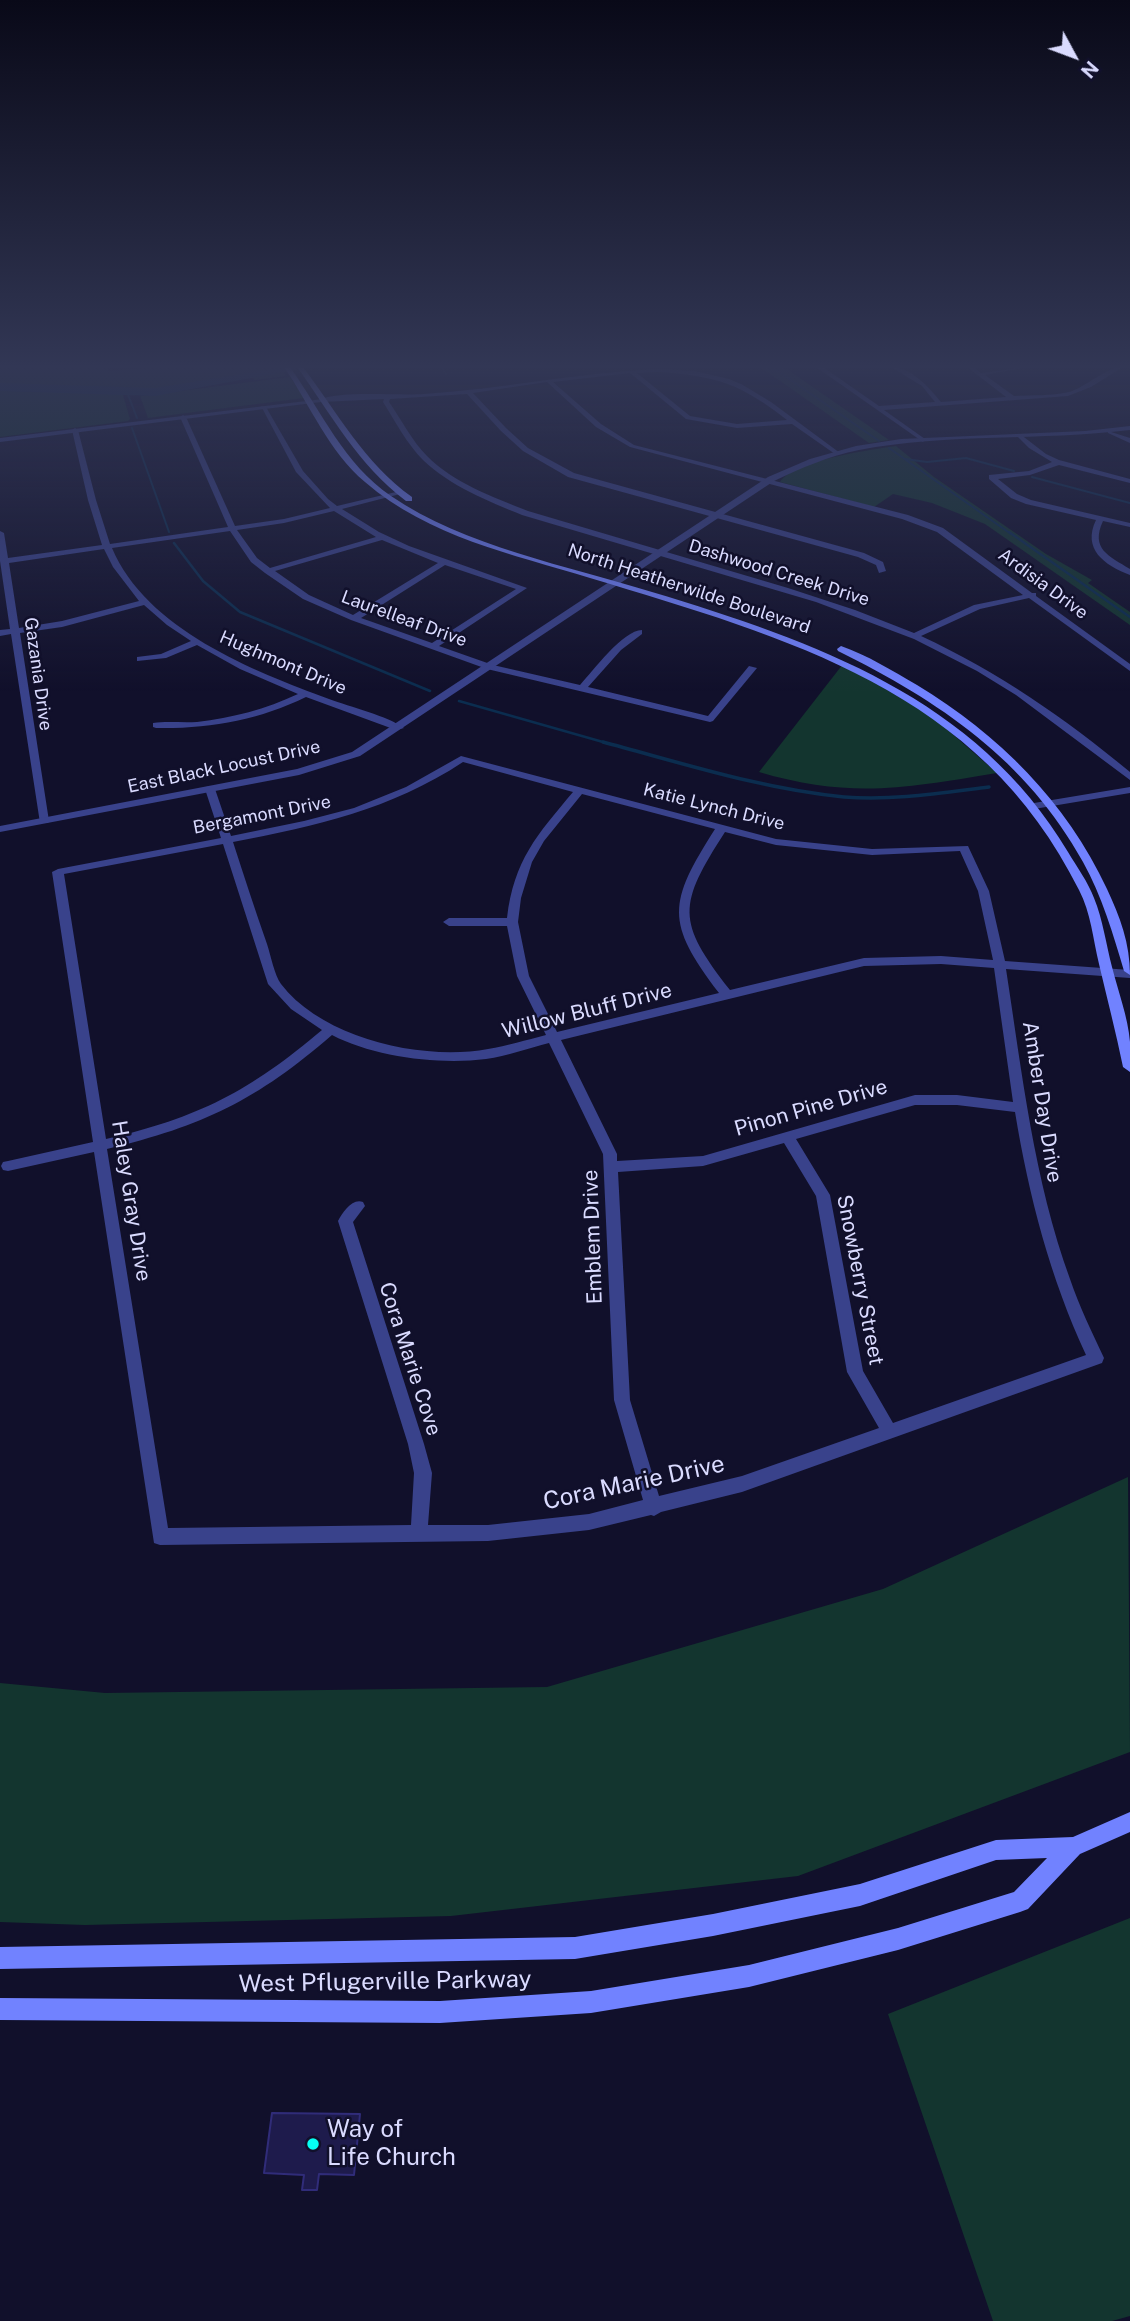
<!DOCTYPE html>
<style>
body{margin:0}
#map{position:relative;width:1130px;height:2321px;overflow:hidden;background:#11102b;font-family:"Public Sans",sans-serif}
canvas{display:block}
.north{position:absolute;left:1039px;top:21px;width:70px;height:70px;-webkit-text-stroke:5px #11102b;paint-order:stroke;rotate:131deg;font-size:19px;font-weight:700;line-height:28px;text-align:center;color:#dadbff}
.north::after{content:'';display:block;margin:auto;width:24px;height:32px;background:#dadbff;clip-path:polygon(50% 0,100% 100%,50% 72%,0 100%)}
</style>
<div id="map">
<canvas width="1130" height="2321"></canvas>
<div class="north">N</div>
</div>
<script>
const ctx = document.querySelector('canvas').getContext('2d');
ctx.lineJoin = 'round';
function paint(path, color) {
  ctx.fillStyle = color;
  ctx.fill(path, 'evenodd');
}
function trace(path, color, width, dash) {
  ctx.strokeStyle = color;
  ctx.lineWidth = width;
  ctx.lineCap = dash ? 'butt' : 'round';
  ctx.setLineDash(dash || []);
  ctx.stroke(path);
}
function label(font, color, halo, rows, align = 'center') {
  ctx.font = font + ' "Public Sans",sans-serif';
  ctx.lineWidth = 5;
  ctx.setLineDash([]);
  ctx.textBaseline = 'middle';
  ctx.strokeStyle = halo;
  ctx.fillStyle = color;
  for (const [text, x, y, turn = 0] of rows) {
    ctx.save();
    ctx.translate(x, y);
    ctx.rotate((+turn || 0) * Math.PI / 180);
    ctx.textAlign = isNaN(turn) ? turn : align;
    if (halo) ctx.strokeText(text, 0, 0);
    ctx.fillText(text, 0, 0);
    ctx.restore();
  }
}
paint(new Path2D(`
 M0,367H107L109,371L157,367H280L286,376L255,380L250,375H235L182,388L123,395L130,419L128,421L0,437Z
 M760,367H784L889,440L869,443Z
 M290,377L304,398L148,418L140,396Z
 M896,446L934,477L1046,554L1092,580L1088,583L1130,612V625L985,524L932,503L893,494L874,507L780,482C795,460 869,450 896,446Z
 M843,664L933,717L997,773C907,788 850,799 759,772Z
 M1128,1477L1130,1752L798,1876L451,1916L85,1925L0,1922V1683L105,1693L547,1687L883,1589Z
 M1130,1918V2316L1112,2321H993L888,2014Z`), '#13352f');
trace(new Path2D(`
 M441,367L446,374
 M772,367L879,441
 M127,392L137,418
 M132,428L169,532
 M889,448L1011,534
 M905,459L927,462L966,458L1014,471
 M1032,477L1130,503`), '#0b2d4f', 2);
trace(new Path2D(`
 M1009,532L1130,617
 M174,543L203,581L240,612L430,691
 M459,701L610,744`), '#0b2d4f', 2.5);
trace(new Path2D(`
 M603,742C682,763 762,789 844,797C892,801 941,793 989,787`), '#0b2d4f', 3.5);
paint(new Path2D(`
 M285,367H310L155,396L0,391V383L155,388Z`), '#0b2d4f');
const building = new Path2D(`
 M272,2113L360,2114L354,2175L319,2174L317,2190H302L304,2175L264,2173Z`);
paint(building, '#1e1b4c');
trace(building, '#302c79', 2);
paint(new Path2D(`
 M816,367H823L879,406L935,402L922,386L891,367C911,367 929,387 941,402L1006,397L967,367H974L981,373L1027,367L985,375L1014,396C1031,395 1052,396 1069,392C1086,387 1108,366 1123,367L1091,387L1068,396L884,410L925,439L923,442Z
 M659,369L695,371L729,379L743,385L771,402L840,453L835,454L792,424L737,428L686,419L630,373L553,382L601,424L634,445L908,515L943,528L1032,593H1036V596L1130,664V671L1029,598L980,609L921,636C998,672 1065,718 1130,772V780L1016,695L977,671L914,639L816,602L522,515C488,501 450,486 423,460C407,444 395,421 383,402L384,399L321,402L318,400C340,390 397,396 424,394C502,389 580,372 659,369ZM659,372C717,376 741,384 787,420L737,424L690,416L637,373ZM547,382L596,427L630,447L902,519L937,532L1023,595L974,605L914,633L855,610L788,588L528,511C495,498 452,482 427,456C412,441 401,419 389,402L390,399L467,394L501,431L523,451L568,477L858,557L876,565L879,573L886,571L883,562L864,553L574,473L528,448L506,428L473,393Z
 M261,406L266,407L303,471L328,499L337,506L400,491L404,493L342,509L379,532L409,546L527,588L439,646L493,665L580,685C593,671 623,630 642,630V634L621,650L588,687L708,716L749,666L757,668L713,721L710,722L487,669L351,620L303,599L265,573L251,562L230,531L112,548C146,629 253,671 329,699C350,707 388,716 404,728L396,730L306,697C259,720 209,729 156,728L153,727V723C167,721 182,723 197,722C232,718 266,709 298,694L240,669L197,645L166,658L137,661V657L161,654L191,641L167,625L144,605L62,627L20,633L49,821L48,823H40L11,634L0,636V630L10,629L0,561V531L4,533L8,558L102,545L88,500L72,430L75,428L78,430L96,500L110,544L228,527L180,417L183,415L186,417L235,526L284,519L330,508L296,472ZM334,511L376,537L270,568L257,558L237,530L284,523ZM382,540L438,563L353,615L309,595L275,571ZM104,549L113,567L139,601L62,621L19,628L9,563ZM445,565L516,589L432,643L361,618Z
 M1108,431L1130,438V443L1108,433Z
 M1020,434L1046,454L1059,460L1130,479V483L1059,465L1030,475L998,479L1017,494L1031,500L1130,523V527L1103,521C1090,549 1109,556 1130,569V575C1104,565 1082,549 1096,520L1026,504L1011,498L989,479V475L1029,471L1052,462L1029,448L1017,436Z
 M461,756L776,839L872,849L968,846L989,891L1005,961L1130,970V978L1006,969C1022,1073 1034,1180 1070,1279C1079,1306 1092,1332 1104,1358L1102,1363L742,1492L661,1512L654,1516L651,1515L589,1530L488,1541L160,1545L154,1543L94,1152L8,1171L3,1170L1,1166L3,1162L8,1161L93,1142L52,872L58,869L221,838L205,789L206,787L210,786L215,789L231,836L304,821L354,808L406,787ZM463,762L573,792C537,835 514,860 507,918H449L443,922L449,926H507L517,976L546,1035C526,1040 507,1046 488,1049C423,1061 323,1039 281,984C274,974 271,956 267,944C255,910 244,876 233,842C316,826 390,810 463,762ZM582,794L715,829C668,903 665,922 719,993L557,1032L529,976L518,922L521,898L532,862L544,841ZM725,832L776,845L872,855L960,851L978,891L993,960L941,956L864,958L730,990C676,921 678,905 725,832ZM223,844L268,984L291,1009L322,1030C250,1091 198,1118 106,1139L64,874ZM941,964L994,968L1013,1102L957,1095H915L703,1156L617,1161V1154L561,1040L864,966ZM332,1035C374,1057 439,1065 486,1059C507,1056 529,1048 549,1043L603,1154L614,1400L643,1500L589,1514L488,1525H428L432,1473L424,1444L353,1222L365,1206L363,1202C352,1198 343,1212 338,1221L408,1444L414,1473L411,1525L168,1528L107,1149C203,1126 257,1100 332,1035ZM915,1105H957L1015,1112C1029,1197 1050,1277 1086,1355L893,1423L863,1371L830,1195L796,1139ZM784,1143L816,1196L847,1372L879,1428L742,1476L659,1496L630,1400L618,1172L703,1166Z
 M1130,787V793L1034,809L1029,806L1034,803Z`), '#39428b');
paint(new Path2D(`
 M323,399L321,402L0,442V438Z
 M1130,426V430C1040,441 948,433 859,450C829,456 801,468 774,481L360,756L299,775L0,832V826L297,769L352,752L768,477L810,459L856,446L901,439L1085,431Z`), '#39428b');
paint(new Path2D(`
 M284,367H290C322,412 344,464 391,496C464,546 568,566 652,592C814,641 977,698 1068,852C1077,867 1088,882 1094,898C1103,920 1106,944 1112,967C1118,991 1128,1017 1130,1042C1130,1052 1130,1062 1130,1072L1123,1067C1116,1033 1107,998 1099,964C1093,939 1091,913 1079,890C980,690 788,638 590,578C512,554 429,537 365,482C329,452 310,405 284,367Z
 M297,367H303C338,413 364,463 412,497V501H406C358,465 331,414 297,367Z
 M841,646C867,655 893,671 917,685C999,735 1066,801 1107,889C1120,917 1130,943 1130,975L1124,971C1113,934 1102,896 1083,862C1027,760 939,701 838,651L837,649Z
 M1130,1812V1832L1080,1854L1028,1909L1020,1912L898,1950L749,1987L591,2013L440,2023L0,2020V1998L440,2001L591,1991L749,1965L898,1928L1014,1892L1047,1858L996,1860L860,1906L713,1936L575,1959L0,1969V1947L575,1937L713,1914L860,1884L996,1840L1073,1837Z`), '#7182ff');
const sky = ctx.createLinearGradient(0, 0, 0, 692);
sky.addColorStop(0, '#090918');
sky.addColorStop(0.53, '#323755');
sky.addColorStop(1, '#32375500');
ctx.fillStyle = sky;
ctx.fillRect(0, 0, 1130, 692);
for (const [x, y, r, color] of [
 [313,2144,7,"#06fff4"]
]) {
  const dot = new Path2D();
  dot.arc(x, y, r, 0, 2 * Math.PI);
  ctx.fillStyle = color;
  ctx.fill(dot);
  trace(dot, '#11102b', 2.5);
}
label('18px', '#dadbff', '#11102b', [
 ["Dashwood Creek Drive",779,573,17],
 ["Ardisia Drive",1043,584,36],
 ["North Heatherwilde Boulevard",689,589,18],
 ["Laurelleaf Drive",404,619,20],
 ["Hughmont Drive",283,663,23],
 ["Gazania Drive",38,674,82],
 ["East Black Locust Drive",224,767,-12],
 ["Katie Lynch Drive",714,807,14],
 ["Bergamont Drive",262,815,-11]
]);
label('21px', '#dadbff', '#11102b', [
 ["Willow Bluff Drive",587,1011,-14],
 ["Amber Day Drive",1042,1102,81],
 ["Pinon Pine Drive",811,1108,-16],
 ["Haley Gray Drive",131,1201,81],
 ["Emblem Drive",593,1237,-92],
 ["Snowberry Street",860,1280,79],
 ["Cora Marie Cove",410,1359,72]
]);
label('24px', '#dadbff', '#11102b', [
 ["Cora Marie Drive",634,1483,-12],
 ["West Pflugerville Parkway",385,1982,-1]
]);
label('24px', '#dadbff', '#11102b', [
 ["Way of",327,2130],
 ["Life Church",327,2158]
], 'left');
</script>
